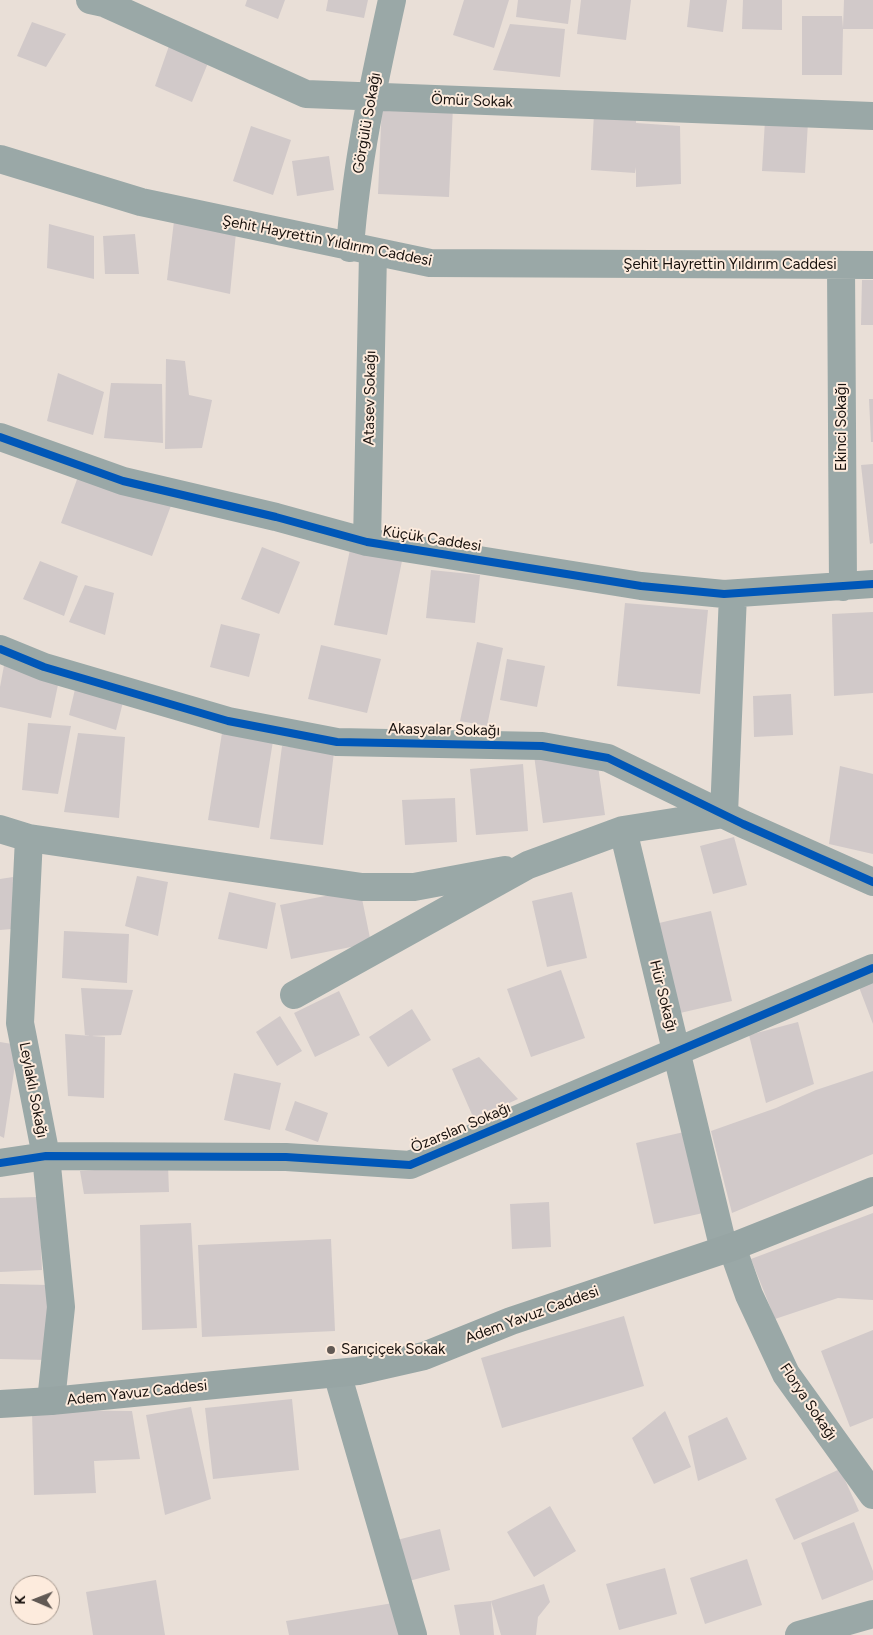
<!DOCTYPE html>
<meta charset="utf-8">
<style>
body{margin:0}
#map{position:relative;width:873px;height:1635px;overflow:hidden;background:#e9dfd7;font-family:Figtree,sans-serif}
canvas{display:block}
.north{position:absolute;left:10px;top:1575px;width:50px;height:50px;box-sizing:border-box;background:#fdebdd;border:1px solid #a1948a;border-radius:50%;rotate:271deg;font-size:14px;font-weight:700;line-height:20px;text-align:center;color:#18110d}
.north::after{content:'';display:block;margin:auto;width:18px;height:22px;background:#615954;clip-path:polygon(50% 0,100% 100%,50% 72%,0 100%)}
</style>
<div id="map">
<canvas width="873" height="1635"></canvas>
<div class="north">K</div>
</div>
<script>
const ctx = document.querySelector('canvas').getContext('2d');
ctx.lineJoin = 'round';
function paint(path, color) {
  ctx.fillStyle = color;
  ctx.fill(path, 'evenodd');
}
function trace(path, color, width, dash) {
  ctx.strokeStyle = color;
  ctx.lineWidth = width;
  ctx.lineCap = dash ? 'butt' : 'round';
  ctx.setLineDash(dash || []);
  ctx.stroke(path);
}
function label(font, color, halo, rows, align = 'center') {
  ctx.font = font + ' Figtree,sans-serif';
  ctx.lineWidth = 4;
  ctx.setLineDash([]);
  ctx.textBaseline = 'middle';
  ctx.strokeStyle = halo;
  ctx.fillStyle = color;
  for (const [text, x, y, turn = 0] of rows) {
    ctx.save();
    ctx.translate(x, y);
    ctx.rotate((+turn || 0) * Math.PI / 180);
    ctx.textAlign = isNaN(turn) ? turn : align;
    if (halo) ctx.strokeText(text, 0, 0);
    ctx.fillText(text, 0, 0);
    ctx.restore();
  }
}
paint(new Path2D(`
 M247,0H285L278,19L245,6Z
 M328,0H368L364,18L326,11Z
 M464,0H509L494,48L453,35Z
 M518,0H571L568,24L516,17Z
 M581,0H631L626,40L577,34Z
 M690,0H727L723,32L687,27Z
 M743,0H782V30L742,29Z
 M844,0H873V29H843L842,75H802V16H842L843,28Z
 M32,22L66,34L46,67L17,56Z
 M510,24L565,29L560,77L493,70Z
 M170,43L208,63L192,102L155,86Z
 M382,103L453,106L449,197L378,194Z
 M636,107V123L680,126L681,184L636,187V167L635,173L591,170L594,113Z
 M765,120L808,122L805,173L762,171Z
 M251,126L291,140L273,195L233,181Z
 M329,156L334,190L297,196L292,161Z
 M174,221L236,233L230,294L167,280Z
 M49,224L94,236V279L47,268Z
 M135,234L139,274H105L103,236Z
 M862,280H873V325H861Z
 M166,359L185,361L189,395L212,400L202,448L165,449Z
 M58,373L104,392L93,435L47,421Z
 M111,383L162,384L163,443L104,438Z
 M869,399H873V442H871Z
 M873,464V543L870,544L861,465Z
 M79,474L172,503L152,556L61,523Z
 M351,545L403,556L387,635L334,625Z
 M262,547L300,562L279,614L241,599Z
 M40,561L78,576L64,616L23,599Z
 M431,570L480,575L475,623L426,618Z
 M85,585L114,593L105,635L69,622Z
 M625,603L708,610L700,694L617,686Z
 M873,612V693L834,696L832,614Z
 M221,624L260,634L249,677L210,667Z
 M477,642L503,648L487,726L460,721Z
 M321,645L381,659L367,713L308,699Z
 M507,659L545,666L537,707L500,700Z
 M5,660L59,680L51,718L0,707V687Z
 M76,685L124,698L116,730L69,715Z
 M791,694L793,735L754,737L753,696Z
 M28,723L71,726L58,794L22,790Z
 M78,733L125,737L119,818L64,812Z
 M222,733L273,741L259,828L208,820Z
 M282,746L334,752L323,845L270,839Z
 M534,755L598,766L605,815L543,823Z
 M523,764L528,831L476,835L470,769Z
 M840,766L873,774V854L829,844Z
 M455,798L457,842L405,845L402,800Z
 M734,837L747,885L713,894L700,846Z
 M137,876L168,882L158,936L125,926Z
 M13,877L12,929L0,930V879Z
 M360,889L371,943L291,959L280,905Z
 M229,892L276,903L267,949L218,939Z
 M572,892L587,958L547,967L532,901Z
 M711,911L732,1001L680,1013L659,923Z
 M64,931L129,934L127,983L62,978Z
 M561,970L585,1038L531,1057L507,989Z
 M873,975V1024L857,982Z
 M81,988L133,990L121,1035L85,1036Z
 M339,991L360,1035L315,1057L294,1013Z
 M412,1009L431,1040L388,1067L369,1037Z
 M280,1016L302,1051L277,1066L256,1032Z
 M798,1022L814,1084L766,1103L749,1035Z
 M65,1034L105,1037L104,1098L68,1096Z
 M0,1042L18,1045L4,1138L0,1136Z
 M479,1057L518,1099L474,1119L452,1069Z
 M873,1071V1154L732,1213L711,1131L776,1108L816,1090Z
 M234,1073L281,1083L270,1130L224,1120Z
 M295,1101L328,1113L318,1142L285,1130Z
 M684,1132L703,1213L654,1224L636,1143Z
 M168,1165L169,1192L84,1194L80,1171Z
 M39,1197L42,1270L0,1272V1198Z
 M549,1202L551,1247L512,1249L510,1204Z
 M873,1213V1300L838,1298L775,1319L751,1259Z
 M191,1223L197,1328L142,1330L140,1225Z
 M331,1239L335,1331L202,1337L198,1245Z
 M0,1284L49,1285L48,1360L0,1359Z
 M624,1316L644,1386L502,1428L481,1358Z
 M873,1330V1418L850,1427L821,1351Z
 M292,1399L299,1470L213,1479L205,1408Z
 M191,1407L211,1499L165,1515L146,1415Z
 M32,1410L132,1411L140,1459L94,1461L96,1493L34,1495Z
 M665,1411L691,1467L654,1484L632,1438Z
 M727,1417L747,1459L698,1481L688,1436Z
 M840,1469L859,1511L794,1540L775,1499Z
 M550,1506L576,1551L534,1577L507,1532Z
 M854,1522L873,1571V1580L822,1600L801,1543Z
 M440,1529L450,1570L409,1581L397,1540Z
 M747,1559L762,1605L705,1624L690,1578Z
 M665,1568L677,1614L619,1630L606,1584Z
 M156,1580L165,1635H93L86,1592Z
 M544,1584L550,1602L538,1617L536,1635H501L491,1601Z
 M491,1601L494,1635H460L454,1605Z
 M399,1602L407,1635H289L286,1621Z`), '#d1c9c9');
trace(new Path2D(`
 M90,0L104,3L306,94L873,116
 M0,159L141,202L430,263L873,265
 M350,248C356,164 374,82 392,0
 M841,266L843,587
 M0,437L123,481L276,517L367,542L641,586L724,594L873,584
 M367,542L373,253
 M0,649L44,667L228,721L337,742L542,746L608,758L743,824L873,882
 M0,829L29,838L362,887H414L505,870
 M623,830L724,1250
 M29,838L20,1023L46,1156L61,1307L51,1401
 M294,995L528,865L623,830L724,814L733,594
 M0,1163L46,1156L286,1157L410,1165L873,968
 M732,1247L749,1295L786,1374L873,1495
 M337,1373L413,1635
 M799,1635L873,1614`), '#9aa8a7', 28);
trace(new Path2D(`
 M0,1404L51,1401L358,1371L424,1356L511,1321L732,1247L873,1191`), '#97a5a4', 28);
trace(new Path2D(`
 M0,437L123,481L276,517L367,542L641,586L724,594L873,584
 M0,649L44,667L228,721L337,742L542,746L608,758L743,824L873,882
 M0,1163L46,1156L286,1157L410,1165L873,968`), '#0057b8', 8);
for (const [x, y, r, color] of [
 [331,1350,5,"#615954"]
]) {
  const dot = new Path2D();
  dot.arc(x, y, r, 0, 2 * Math.PI);
  ctx.fillStyle = color;
  ctx.fill(dot);
  trace(dot, '#fdebdd', 2);
}
label('15px', '#18110d', '#fdebdd', [
 ["Ömür Sokak",472,101,2],
 ["Görgülü Sokağı",367,123,-80],
 ["Şehit Hayrettin Yıldırım Caddesi",327,241,11],
 ["Şehit Hayrettin Yıldırım Caddesi",730,265],
 ["Atasev Sokağı",370,398,-89],
 ["Ekinci Sokağı",842,427,-90],
 ["Küçük Caddesi",432,539,9],
 ["Akasyalar Sokağı",444,730,1],
 ["Hür Sokağı",663,996,76],
 ["Leylaklı Sokağı",33,1090,79],
 ["Özarslan Sokağı",461,1128,-23],
 ["Adem Yavuz Caddesi",532,1315,-20],
 ["Adem Yavuz Caddesi",137,1393,-6],
 ["Florya Sokağı",808,1402,56]
]);
label('15px', '#18110d', '#fdebdd', [
 ["Sarıçiçek Sokak",341,1350]
], 'left');
</script>
